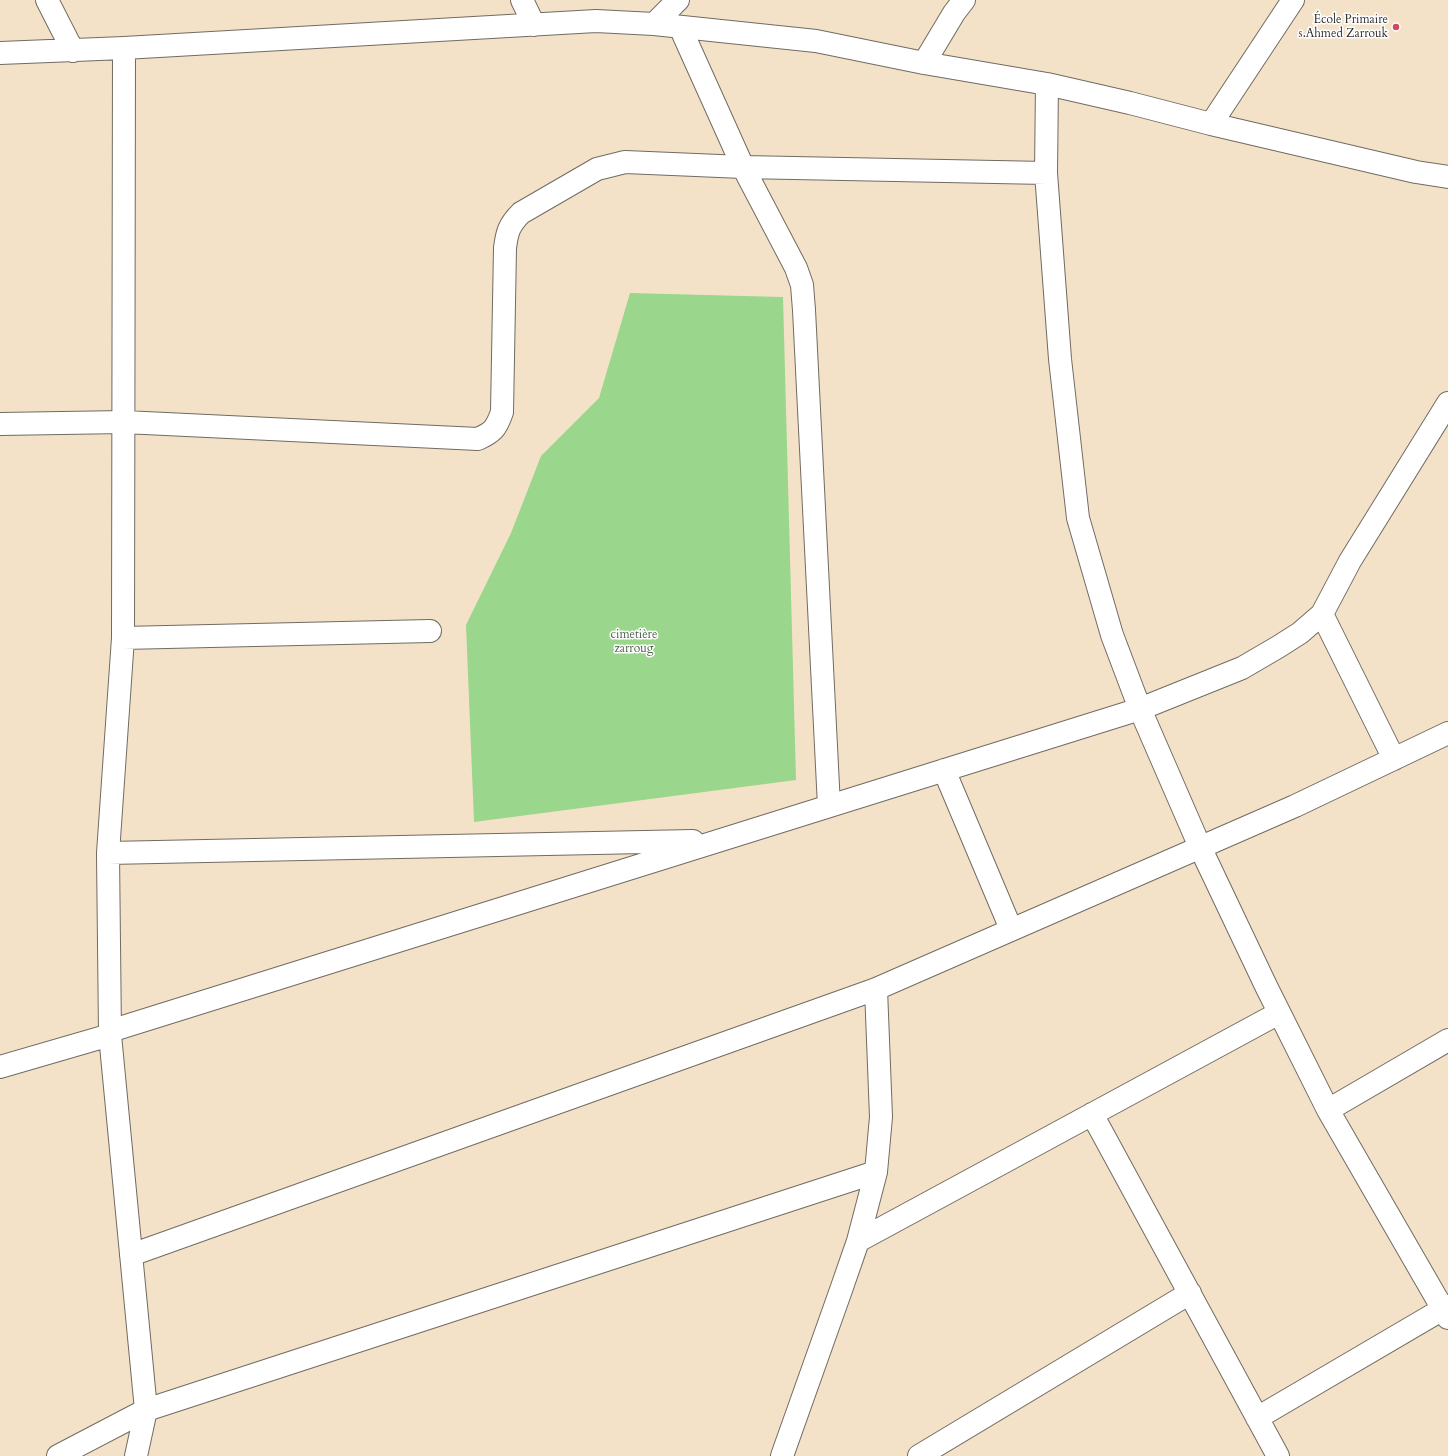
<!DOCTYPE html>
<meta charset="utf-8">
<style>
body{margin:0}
canvas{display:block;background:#f4e2c8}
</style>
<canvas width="1448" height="1456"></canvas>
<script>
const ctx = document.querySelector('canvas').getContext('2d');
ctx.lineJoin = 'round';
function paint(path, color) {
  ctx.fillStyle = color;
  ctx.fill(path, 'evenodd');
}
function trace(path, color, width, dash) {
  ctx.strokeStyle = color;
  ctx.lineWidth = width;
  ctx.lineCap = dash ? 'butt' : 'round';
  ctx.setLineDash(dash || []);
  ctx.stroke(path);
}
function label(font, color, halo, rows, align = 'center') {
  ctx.font = font + ' Cardo,serif';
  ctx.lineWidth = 3;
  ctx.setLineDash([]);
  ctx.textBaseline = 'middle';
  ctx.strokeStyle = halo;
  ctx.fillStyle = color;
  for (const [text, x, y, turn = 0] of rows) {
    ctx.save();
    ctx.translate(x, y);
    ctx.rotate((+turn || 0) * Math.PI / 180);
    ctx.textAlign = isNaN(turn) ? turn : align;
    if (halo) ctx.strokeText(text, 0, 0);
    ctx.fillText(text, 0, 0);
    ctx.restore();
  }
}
paint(new Path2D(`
 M630,293L783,297L796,780L474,822L466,625L511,533L541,456L599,398Z`), '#9ad78c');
const minor = new Path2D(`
 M47,0L73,51
 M522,0L534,25
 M654,24L678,0
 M680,27L743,167L796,268L802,285L804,310L829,806
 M124,48L123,638L108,853L110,1035L146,1410L136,1456
 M0,53L124,48L596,21L654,24L816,41L924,63L1047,84L1130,103L1211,124L1416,172L1448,177
 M924,63L954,13L964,0
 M1047,84L1046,173L1060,359L1078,518L1112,635L1140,709L1200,847L1266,986L1328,1110L1448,1318
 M1211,124L1293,0
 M0,424L124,422L478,439C493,432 496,429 502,412L505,248C507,232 509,225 521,213L597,169L625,162L743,167L1046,173
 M1322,614L1394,759
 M123,638L430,631
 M944,770L1011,929
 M108,853L693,841
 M110,1031L1140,709L1242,668L1278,647L1300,633L1322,614L1350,561L1448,403
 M0,1067L110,1035
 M1328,1110L1448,1040
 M1092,1114L1278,1456
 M858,1241L1279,1013
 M131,1255L876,989L1295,806L1448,733
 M1257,1418L1448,1306
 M58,1456L146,1410L876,1172
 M782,1456L841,1290L858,1241L876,1172L881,1117L876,989
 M919,1456L1190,1293`);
trace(minor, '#716b62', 24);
trace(minor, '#fff', 22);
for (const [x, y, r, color] of [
 [1396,27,4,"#d1495b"]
]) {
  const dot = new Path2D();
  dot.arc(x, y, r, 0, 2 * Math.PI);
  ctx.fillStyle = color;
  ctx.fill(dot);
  trace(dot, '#fff', 1.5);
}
label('12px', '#2b2b2b', '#fff', [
 ["École Primaire",1388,20],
 ["s.Ahmed Zarrouk",1388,34]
], 'right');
label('12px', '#4c5f48', '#fff', [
 ["cimetière",634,635],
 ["zarroug",634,649]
]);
</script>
